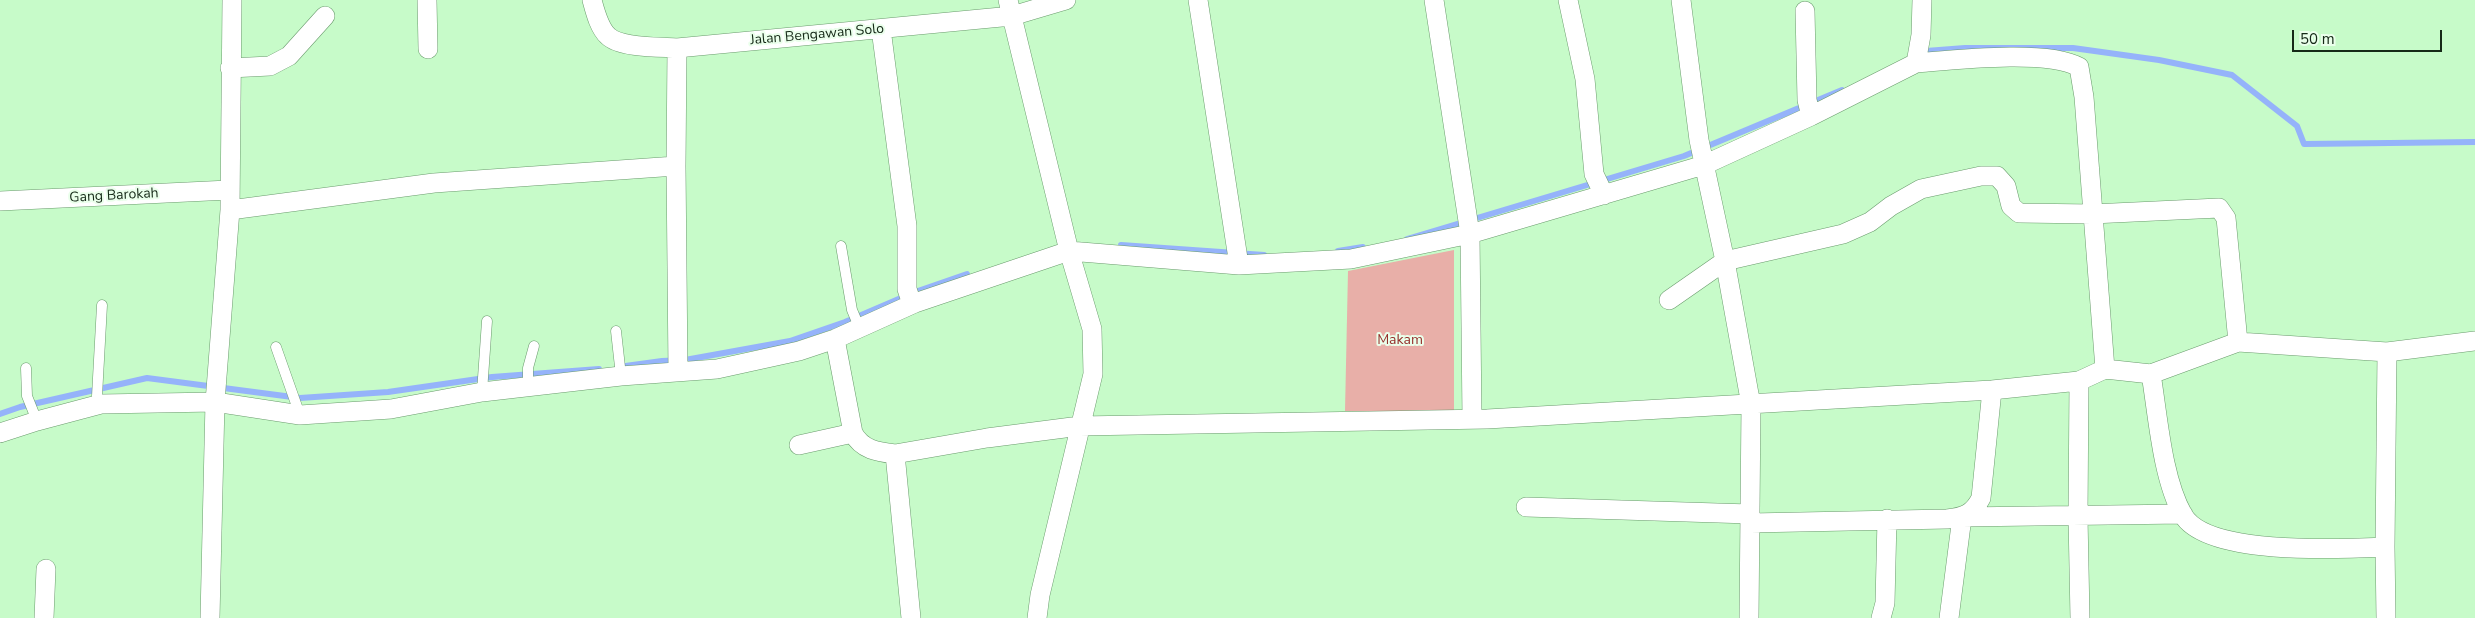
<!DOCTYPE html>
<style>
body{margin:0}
#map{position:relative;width:2475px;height:618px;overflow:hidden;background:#c7fbc9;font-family:"Nunito Sans",sans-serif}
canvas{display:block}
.scale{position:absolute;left:2292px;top:30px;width:150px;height:22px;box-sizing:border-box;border:2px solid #152917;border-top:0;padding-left:6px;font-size:15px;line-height:18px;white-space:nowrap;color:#152917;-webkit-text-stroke:4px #eaffeb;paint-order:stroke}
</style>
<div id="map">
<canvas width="2475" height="618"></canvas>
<div class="scale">50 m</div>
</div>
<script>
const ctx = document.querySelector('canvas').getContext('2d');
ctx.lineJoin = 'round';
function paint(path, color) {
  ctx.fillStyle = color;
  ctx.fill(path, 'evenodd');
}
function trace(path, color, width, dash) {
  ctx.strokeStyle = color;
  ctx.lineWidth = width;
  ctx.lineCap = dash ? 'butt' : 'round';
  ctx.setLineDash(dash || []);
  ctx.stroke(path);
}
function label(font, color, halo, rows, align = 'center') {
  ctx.font = font + ' "Nunito Sans",sans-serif';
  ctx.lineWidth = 4;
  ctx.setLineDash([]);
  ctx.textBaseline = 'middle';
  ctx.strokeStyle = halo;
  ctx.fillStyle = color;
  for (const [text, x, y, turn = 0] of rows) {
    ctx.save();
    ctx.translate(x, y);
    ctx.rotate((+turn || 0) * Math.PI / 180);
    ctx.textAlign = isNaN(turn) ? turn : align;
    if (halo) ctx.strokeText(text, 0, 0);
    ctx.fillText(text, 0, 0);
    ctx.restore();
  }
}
paint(new Path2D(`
 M1454,250V412L1345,411L1348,271Z`), '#e8afa8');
trace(new Path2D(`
 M1926,51L1965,48H2073L2159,60L2232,75L2297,126L2304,144L2475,142
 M1407,239L1684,156L1842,90
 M1121,245L1264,255
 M1338,251L1363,247
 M618,367L662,361L685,360L790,341L845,322L915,292L967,274
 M0,414L20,407L147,378L300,398L388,392L492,377L599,369`), '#95b3fa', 6);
const service = new Path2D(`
 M841,246L852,310L860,329
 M616,331L621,376
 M276,347L300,415
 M26,368L27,396L37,421
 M528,388V368L534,346
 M482,392L487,321
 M101,404L97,396L102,305`);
const minor = new Path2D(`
 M427,0L428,49
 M592,0C595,11 599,28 608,36C620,48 660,47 677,48L1012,16L1066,0
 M1008,0L1069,251L1092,329L1093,374L1040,595L1037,618
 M1198,0L1239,265
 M1434,0L1470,234L1472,419
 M1568,0L1585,79L1594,174L1604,195
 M1681,0L1699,140L1725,261L1751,405L1749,618
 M1805,11L1807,100L1811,116
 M881,29L907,226V289L911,301L915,303
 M677,48L676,166L678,372
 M1916,63C1953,60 2048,49 2079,67L2084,97L2105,369
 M230,68L270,66L289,56L325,16
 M0,201L229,190
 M230,210L434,183L676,166
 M1669,300L1725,261L1843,234L1870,222L1891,206L1921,189L1981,176H1997L2006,186L2011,206L2019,213L2092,214L2219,208L2226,218L2238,342
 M835,339L853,433C862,450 878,452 895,454
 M2151,374C2158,416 2162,478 2183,515C2207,556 2341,549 2385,547L2387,352
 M2079,381L2078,517L2080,618
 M0,433L37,421L101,404L215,402L300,415L391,409L482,392L621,376L717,369L799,351L835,339L915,303L1069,251L1239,265L1351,259L1470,234L1704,165L1811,116L1916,63L1921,35L1922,0
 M799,445L853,433
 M1526,507L1750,514
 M1751,523L1947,519C1964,517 1973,514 1981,498L1992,390
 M2385,547L2386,618
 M44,618L46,569
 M210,618L215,402L230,210L232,0
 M911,618L895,454L987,438L1080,426L1487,419L1992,390L2079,381L2105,369L2151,374L2238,342L2387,352L2475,341
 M1881,618L1885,603L1887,519
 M1949,618L1962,517L2183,514`);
trace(service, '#6a9b6d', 11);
trace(minor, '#6a9b6d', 20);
trace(service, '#fff', 10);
trace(minor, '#fff', 19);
label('14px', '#152917', '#eaffeb', [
 ["Jalan Bengawan Solo",817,35,-5],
 ["Gang Barokah",114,196,-3]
]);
label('14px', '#942f2b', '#eaffeb', [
 ["Makam",1400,341]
]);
</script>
